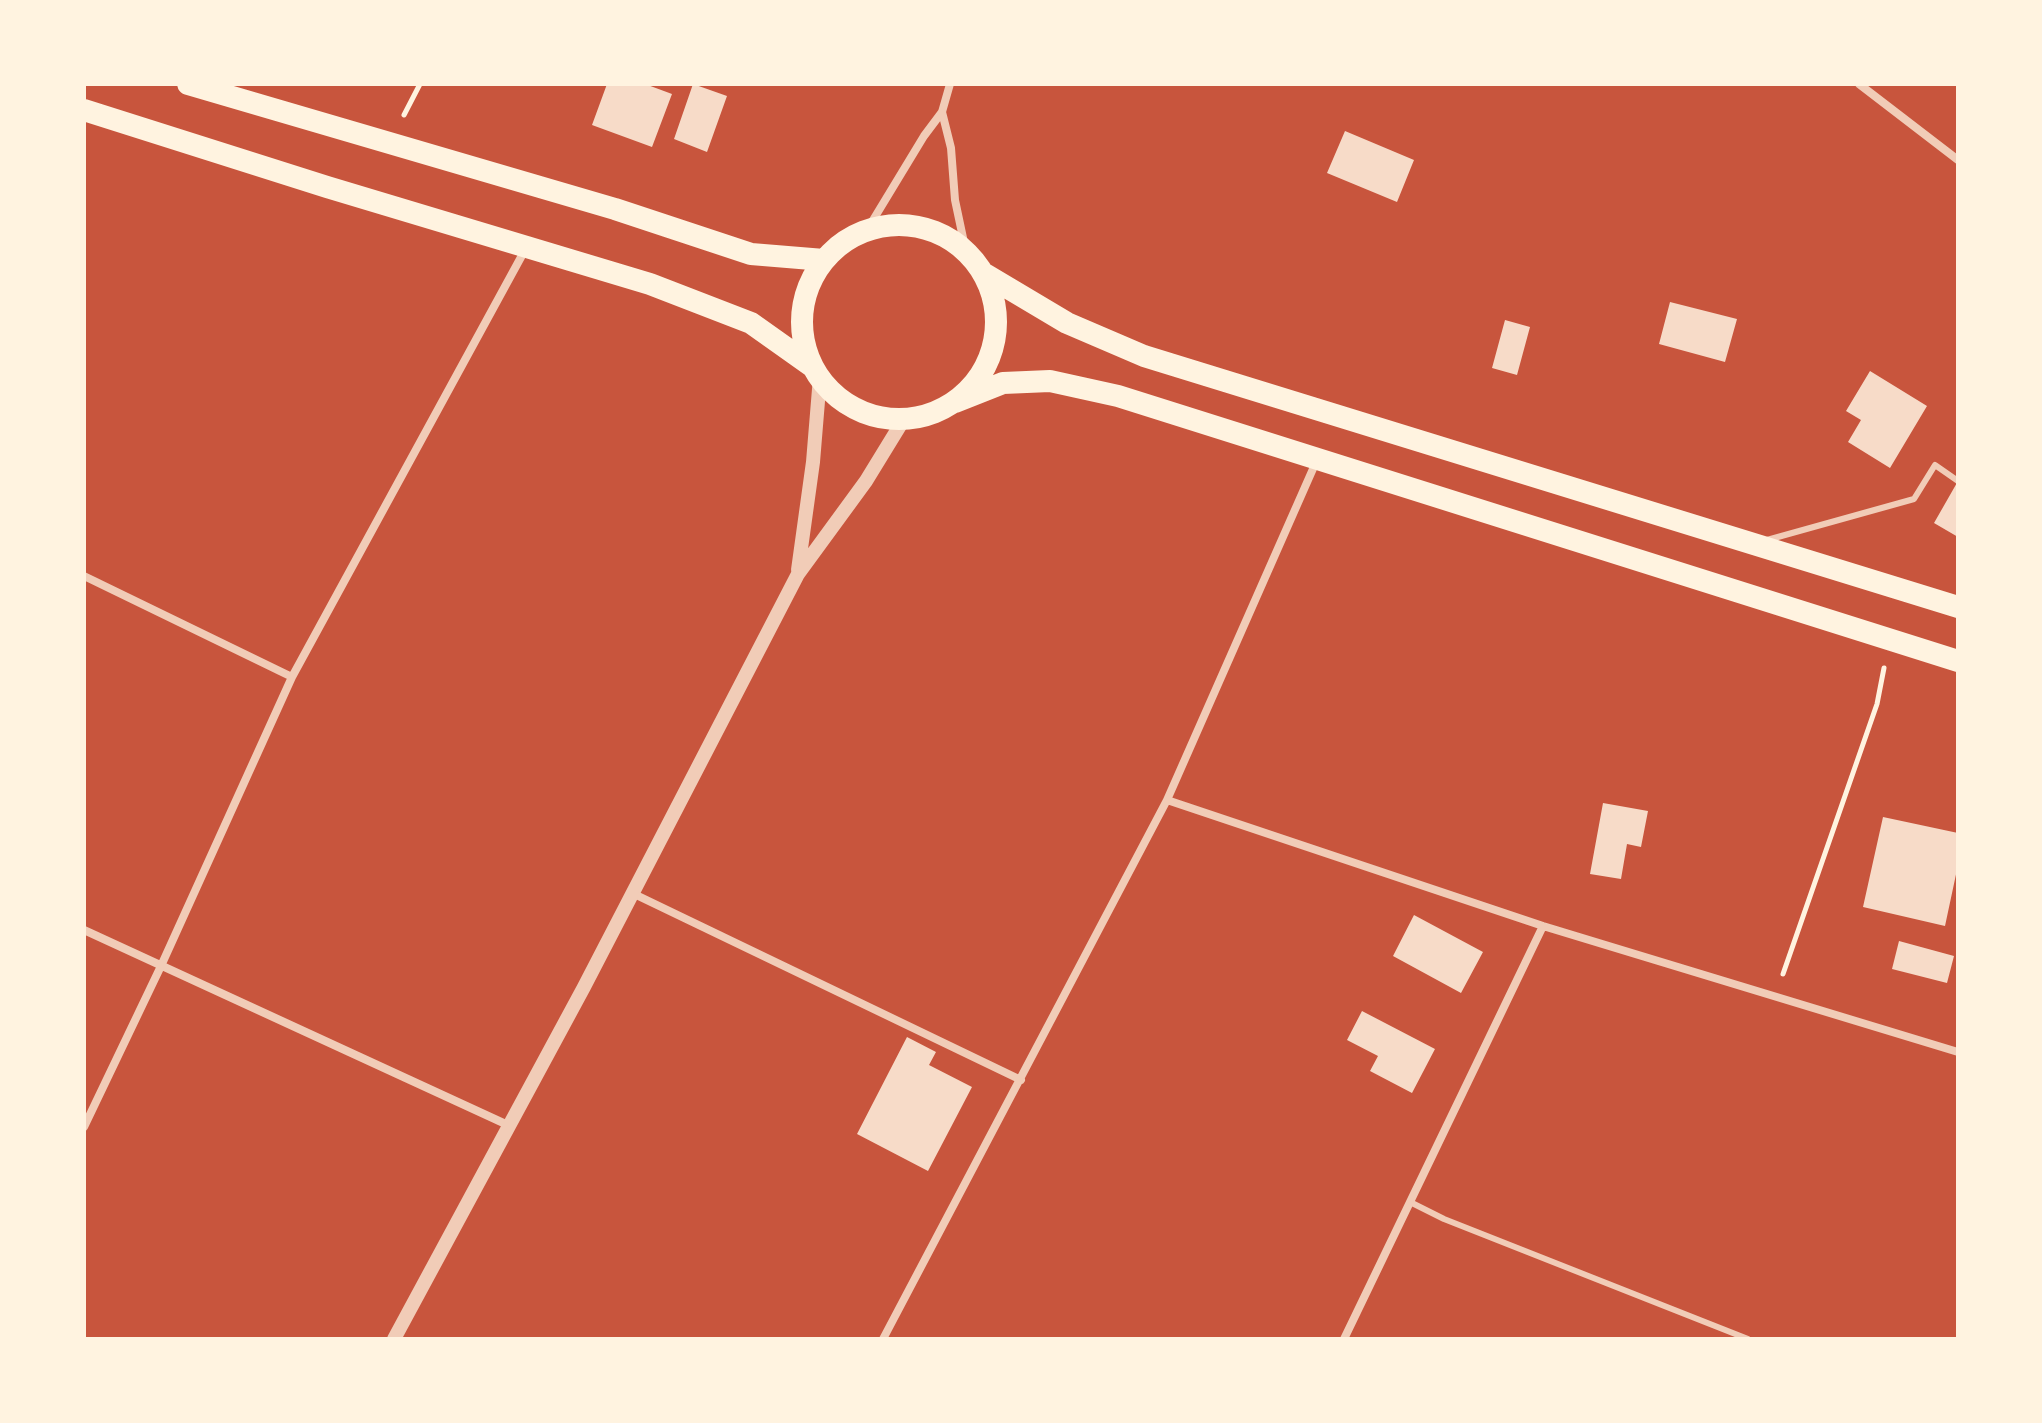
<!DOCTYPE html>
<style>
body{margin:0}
#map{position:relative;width:2042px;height:1423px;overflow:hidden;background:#c8553d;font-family:"Roboto Serif",serif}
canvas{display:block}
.frame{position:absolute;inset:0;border:86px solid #fff3e0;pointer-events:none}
</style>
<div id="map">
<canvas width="2042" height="1423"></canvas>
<div class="frame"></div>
</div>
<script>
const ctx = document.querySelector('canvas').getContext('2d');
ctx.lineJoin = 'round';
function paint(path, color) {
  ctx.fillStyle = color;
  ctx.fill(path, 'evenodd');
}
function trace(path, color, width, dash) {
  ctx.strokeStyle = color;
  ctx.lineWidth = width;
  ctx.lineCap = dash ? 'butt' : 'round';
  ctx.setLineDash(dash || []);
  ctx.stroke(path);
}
paint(new Path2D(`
 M607,84H645L672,94L652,147L592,125Z
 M693,84L727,96L707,152L674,139Z
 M1345,131L1414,160L1397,202L1327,173Z
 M1670,302L1737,319L1725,362L1659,344Z
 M1505,320L1530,327L1517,375L1492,368Z
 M1870,371L1927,406L1890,468L1848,442L1861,420L1846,411Z
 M1958,481V537L1934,523Z
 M1603,803L1648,811L1641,847L1627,844L1621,879L1590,874Z
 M1883,817L1958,833V865L1945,926L1863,907Z
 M1414,915L1483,952L1461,993L1393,956Z
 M1899,941L1954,956L1947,983L1892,969Z
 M1362,1011L1435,1049L1412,1093L1370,1071L1378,1056L1347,1040Z
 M907,1037L936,1052L929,1065L972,1087L928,1171L857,1134Z`), '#f7dbc8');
trace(new Path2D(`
 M404,115L420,84
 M1783,974L1877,704L1884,668`), '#fff3e0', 5);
trace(new Path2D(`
 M1767,540L1914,499L1935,465L1958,481
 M1410,1202L1444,1219L1748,1339`), '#f1ccb7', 6);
trace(new Path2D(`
 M1859,84L1958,160
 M942,112L951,148L955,200L966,252
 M867,230L924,136L942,112L950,84
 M84,576L292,677
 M1167,800L1543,926L1958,1052
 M632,893L1021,1080
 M84,930L510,1126
 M84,1127L161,966L292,677L526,248
 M883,1339L1167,800L1316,462
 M1344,1339L1543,926`), '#f1ccb7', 8);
trace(new Path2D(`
 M798,570L813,462L820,377
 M394,1339L584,987L798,574L866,481L904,419`), '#f1ccb7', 14);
trace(new Path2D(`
 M188,84L615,209L751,254L824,260
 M84,110L327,187L650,284L751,323L813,367
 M802 322a97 97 0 1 1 194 0a97 97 0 1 1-194 0Z
 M983,273L1067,323L1144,356L1958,607
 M955,402L1003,383L1050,381L1118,396L1958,661`), '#fff3e0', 22);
</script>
